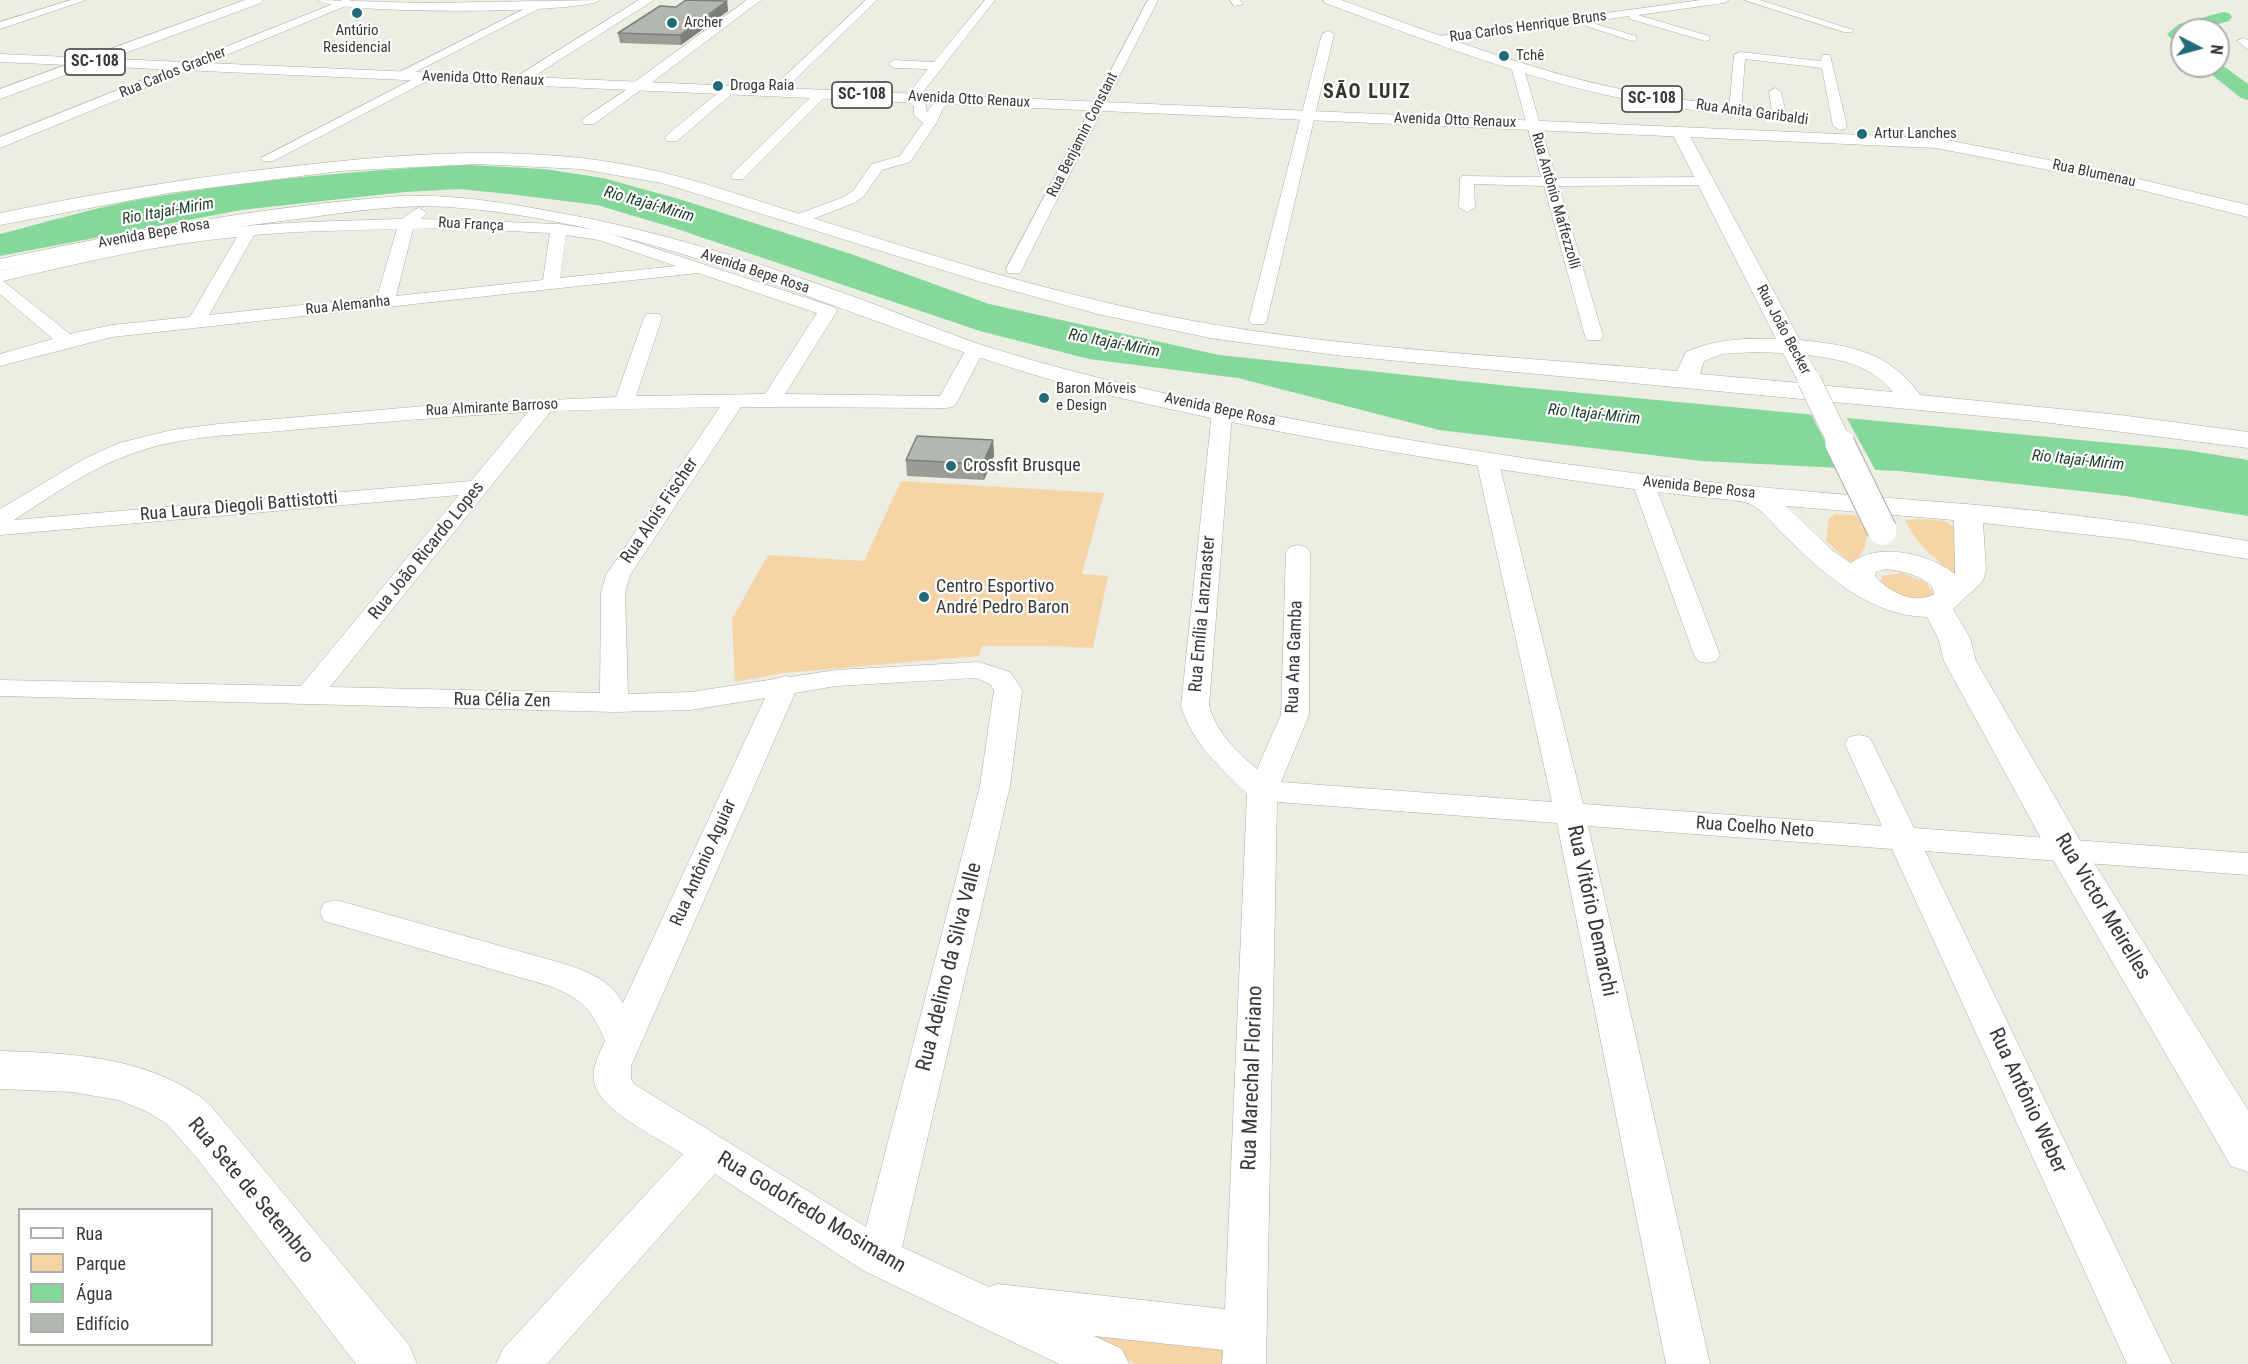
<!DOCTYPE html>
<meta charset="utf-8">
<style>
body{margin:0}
#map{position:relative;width:2248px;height:1364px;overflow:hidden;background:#ecede3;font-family:"Roboto Condensed",sans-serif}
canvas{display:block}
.legend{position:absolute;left:18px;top:1208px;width:195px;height:138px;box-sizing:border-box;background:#fff;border:2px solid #afafae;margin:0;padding:8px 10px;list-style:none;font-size:18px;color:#373834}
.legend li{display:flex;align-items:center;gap:12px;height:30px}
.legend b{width:30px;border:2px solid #afafae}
.north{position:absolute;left:2170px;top:18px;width:60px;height:60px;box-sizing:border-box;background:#fff;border:2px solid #afafae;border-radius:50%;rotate:96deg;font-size:16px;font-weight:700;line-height:24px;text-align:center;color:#373834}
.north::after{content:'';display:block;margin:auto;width:21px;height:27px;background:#226b76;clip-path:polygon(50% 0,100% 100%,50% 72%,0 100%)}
</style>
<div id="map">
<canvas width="2248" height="1364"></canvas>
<ul class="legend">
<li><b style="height:8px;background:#fff"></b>Rua</li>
<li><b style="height:16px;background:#f7d4a6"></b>Parque</li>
<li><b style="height:16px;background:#84d899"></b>Água</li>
<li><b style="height:16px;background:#b2b7af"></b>Edifício</li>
</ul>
<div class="north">N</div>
</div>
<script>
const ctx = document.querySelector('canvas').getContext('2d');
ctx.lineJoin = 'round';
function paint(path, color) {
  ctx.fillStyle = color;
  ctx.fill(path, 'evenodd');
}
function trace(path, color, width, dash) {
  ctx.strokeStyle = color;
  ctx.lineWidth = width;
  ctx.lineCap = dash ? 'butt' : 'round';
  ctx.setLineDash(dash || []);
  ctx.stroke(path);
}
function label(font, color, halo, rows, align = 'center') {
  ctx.font = font + ' "Roboto Condensed",sans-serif';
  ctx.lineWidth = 4.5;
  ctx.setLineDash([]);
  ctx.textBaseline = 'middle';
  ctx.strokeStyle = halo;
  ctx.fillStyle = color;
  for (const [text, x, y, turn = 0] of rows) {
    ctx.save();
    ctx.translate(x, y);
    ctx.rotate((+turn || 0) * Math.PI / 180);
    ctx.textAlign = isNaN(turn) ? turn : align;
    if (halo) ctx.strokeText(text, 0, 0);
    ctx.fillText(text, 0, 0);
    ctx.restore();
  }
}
paint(new Path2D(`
 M901,481L1104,493L1082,574L1108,576L1093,648L1048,646H982L979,656L784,673L735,682L732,619L768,555L864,561Z
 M1835,514L1856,515L1867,532L1865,547L1854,566L1826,541L1829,518Z
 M1923,519L1945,521L1958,530L1959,578C1938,561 1917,546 1905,520Z
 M1902,573L1927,583L1933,593L1931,597L1909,600L1880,584L1882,576Z
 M1035,1317L1233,1343V1364H1135Z`), '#f7d4a6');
paint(new Path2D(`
 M469,165L544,169L603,178L679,199L854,255L989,304L1219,355L1519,387L2186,450L2248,460V516L2126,496L1899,471L1702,461L1439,430L1238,378L1089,359L980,331L671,227L597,205L509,194L459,189L405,192L241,210L0,256V234C47,222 94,208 142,199C250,180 360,170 469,165Z`), '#84d899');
paint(new Path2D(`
 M1809,410L1844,413L1877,473L1840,471Z`), '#ecede3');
paint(new Path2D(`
 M2223,12L2229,13L2232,17L2229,21L2197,30H2182V45L2176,44L2167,34L2179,24Z
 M2218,62L2248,84V100L2241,98L2201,66H2218Z`), '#84d899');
const street = new Path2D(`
 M71,0H86L0,29V22Z
 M866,0H877L779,95H771L769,92L771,89Z
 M985,0H995L919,97L926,106L927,113C932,103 941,94 953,96L955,99L943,108L937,122L910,162L882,170L863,197L854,203L802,223H790L788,220L790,217L844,197L853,191L872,164L900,156L923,123L914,115V107L906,97L928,69L894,68L888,64L894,60L934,62Z
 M1148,0H1158L1022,269L1020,273H1008L1006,269Z
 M1230,0H1240L1243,4L1234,6Z
 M1701,0H1729L1724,3L1638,15L1709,36V40L1705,41L1630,19L1629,16L1589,22L1636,36V40L1632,41L1577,23L1439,42L1433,39L1439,36Z
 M1744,0H1760L1853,30L1852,32H1844Z
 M540,1L545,4L544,6L404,78L400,79L394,75Z
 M1328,31L1334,34L1267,320L1264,324H1252L1249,320L1322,34Z
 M2243,38L2248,40V49L2237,41Z
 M1740,52L1821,61L1822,55H1830L1847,126L1845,129L1840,130L1833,126L1822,68L1745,59L1741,111L1735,115L1730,114L1729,111L1734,55Z
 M1517,62L1523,66L1556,178L1705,177L1712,181L1705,185L1559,186L1603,336L1601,340H1587L1585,336L1544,186L1474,184L1475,207L1467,212L1459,207L1460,179L1462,176L1541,177L1511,66Z
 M425,73L429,74V80L273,161H263L261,158Z
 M638,82L644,86L642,89L594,124H584L582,121L584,118Z
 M729,86L733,87L735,90L733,93L677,141H667L665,138L667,135L725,87Z
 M1775,88L1781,92L1787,117L1780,121L1773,117L1769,92Z
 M821,90L825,91L827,94L825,97L743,179H733L731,176L733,173L817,91Z
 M419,208L427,213L421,219L559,224L602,231L834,307L837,311L785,394L940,396L968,346H982L984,350L957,402L954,406L947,408L741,407L630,575L625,593L628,694L691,692L775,679L785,676L790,677L836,670L979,662L1010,672L1022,690L1010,786L902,1247L989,1287L997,1284L1225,1309L1247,794C1220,767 1192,743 1181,706L1212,412L1215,408H1229L1232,412L1209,706C1217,733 1236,751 1257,769L1281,715L1286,552L1290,547L1298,545L1306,547L1310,552L1309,715L1281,782L1552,802L1476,459L1479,454L1487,453L1495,454L1498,459L1583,804L1882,826L1845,744L1849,737L1859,735L1869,737L1873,744L1914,828L2248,853V875L1925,851L2172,1364H2127L1892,849L1588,826L1710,1364H1666L1557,823L1277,802L1266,1364H1222L1223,1350L1094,1336L1122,1349L1129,1364H1059L864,1271L715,1174L547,1364H496L503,1349L683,1154C660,1139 598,1110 594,1081C591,1068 600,1053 605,1041C592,1009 582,999 550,986L324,921L320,912L324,903L336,900L558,962C584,970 609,978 623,1003L765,698L691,710L614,712L0,696V680L301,686L459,495L0,535V509L86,458L119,443L172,430L218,424L436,405L616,397L644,318L647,314H659L662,318L636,396L765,394L817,313L698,273L112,337L0,366V354L53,339L0,294V271C68,256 136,239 206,230C271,222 336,221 402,219L414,210ZM448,228L550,233L543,280L396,296L413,229ZM397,229L377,297L209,315L254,235L296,232ZM566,235L599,240L676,266L560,278ZM237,237L190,317L112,325L70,334L3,281C80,263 158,244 237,237ZM720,407L606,575L601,593L600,693L330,687L551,411ZM528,412L471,481L14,520C53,495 90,468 134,453C184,435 239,435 291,430C370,423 449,416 528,412ZM976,678L990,684L994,690L980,786L866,1227L634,1084L631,1079V1066L795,693L836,686Z
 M1643,475L1651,477L1654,482L1720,655L1716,661L1707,663L1698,661L1694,655L1632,482L1635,477Z`);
const secondary = new Path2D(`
 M245,0H263L261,3L0,99V89Z
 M343,0H350L353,3L0,148V137Z
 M639,0H654L523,83H513L511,80Z
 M747,0H761L643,89H633L630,86L633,83Z
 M1679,126L1687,131L1800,340C1849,345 1889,351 1920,395L2120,415L2248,432V448L2035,421L1335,355L1210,338L1098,314L981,282L662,183L580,169L477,164L340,171L169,193L0,225V213C106,191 213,174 322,163C426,152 534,146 638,167C699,179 759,202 819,220C930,255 1043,290 1157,314C1328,349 1504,355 1677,371L1686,352C1716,339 1744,338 1776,339L1671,131ZM1756,352L1783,353L1799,383L1700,374L1704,361L1722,354ZM1807,355C1841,359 1871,365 1893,392L1818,385L1821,380Z
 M400,196C455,194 507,203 560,213C660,231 757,262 852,296C897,312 940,331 985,346C1042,364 1101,379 1159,392C1338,430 1520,461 1702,481C1790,491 1878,497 1966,504C2060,512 2155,525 2248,541V559L2126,539L1983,523L1986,570L1983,581L1953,609L1970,638L1976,661L2081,842L2248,1110V1172L2231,1166L2048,851L1944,661L1938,638L1927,617C1869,616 1821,572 1782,533C1772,523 1759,505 1744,502C1725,498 1704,498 1684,495C1637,490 1591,483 1544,476C1398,454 1251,429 1108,395C886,341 681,224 449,207C398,204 348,212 298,219C198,231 99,250 0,271V259C132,231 266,206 400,196ZM1786,506L1954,520L1955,574C1930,554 1878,541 1851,563L1833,551ZM1885,569C1902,571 1918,574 1932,586L1934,594C1915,606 1888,591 1875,576L1876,572Z
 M0,1051C68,1053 141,1056 199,1096C212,1105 220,1118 231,1130L409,1345L417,1364H356L197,1158L167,1124L146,1111L118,1100L72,1092L0,1089Z`);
const primary = new Path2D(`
 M318,0L425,3L600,0C586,14 334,15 318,0Z
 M1323,0H1341C1428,31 1515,65 1606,86C1661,98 1717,104 1773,111L1781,116L1773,121C1717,113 1661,107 1606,95C1510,73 1417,37 1325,3Z
 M0,54L1909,137L1916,134L2105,171L2248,205V217L2105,181L1936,148L0,62Z`);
trace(street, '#abaca2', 1);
trace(secondary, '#abaca2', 1);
trace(primary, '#abaca2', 1);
paint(street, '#fff');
paint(secondary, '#fff');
paint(primary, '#fff');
const secondaryBridgeFar1 = new Path2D(`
 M1809,380L1841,446`);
const secondaryBridge = new Path2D(`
 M1840,444L1882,530`);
trace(secondaryBridgeFar1, '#abaca2', 24, []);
trace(secondaryBridge, '#abaca2', 31, []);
trace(secondaryBridgeFar1, '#fff', 23);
trace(secondaryBridge, '#fff', 29);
paint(new Path2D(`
 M727,1L728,11L681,45L620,43L618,33L676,7Z
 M993,440L994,456L984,480L907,476L906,460Z`), '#999d96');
paint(new Path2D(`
 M727,1L728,11L681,45L680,35Z
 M993,440L994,456L984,480L983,464Z`), '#7d807a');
const building = new Path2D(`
 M686,0L727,1L680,35L618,33L660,6L676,7Z
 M917,436L993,440L983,464L906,460Z`);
paint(building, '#b2b7af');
trace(building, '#7d807a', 1.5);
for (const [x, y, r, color] of [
 [357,13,6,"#226b76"],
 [672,23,6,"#226b76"],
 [1504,56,6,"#226b76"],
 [718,86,6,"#226b76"],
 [1862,134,6,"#226b76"],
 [1044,398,6,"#226b76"],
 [951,466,6,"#226b76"],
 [924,597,6,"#226b76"]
]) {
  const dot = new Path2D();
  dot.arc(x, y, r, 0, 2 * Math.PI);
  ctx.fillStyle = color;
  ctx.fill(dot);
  trace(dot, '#fff', 2);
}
label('15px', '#373834', '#fff', [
 ["Archer",684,23],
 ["Antúrio",357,31,"center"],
 ["Residencial",357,48,"center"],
 ["Tchê",1516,56],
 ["Droga Raia",730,86],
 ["Artur Lanches",1874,134],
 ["Baron Móveis",1056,389],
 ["e Design",1056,406]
], 'left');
label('15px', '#373834', '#fff', [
 ["Rua Carlos Henrique Bruns",1528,27,-8],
 ["Rua Carlos Gracher",173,73,-22],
 ["Avenida Otto Renaux",483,79,2],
 ["Avenida Otto Renaux",969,100,3],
 ["Rua Anita Garibaldi",1752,113,8],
 ["Avenida Otto Renaux",1455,121,2],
 ["Rua Benjamin Constant",1083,135,-63],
 ["Rua Blumenau",2094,174,12],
 ["Rua Antônio Maffezzolli",1555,201,74],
 ["Rua França",471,225,3],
 ["Avenida Bepe Rosa",154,234,-10],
 ["Avenida Bepe Rosa",755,272,18],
 ["Rua Alemanha",348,306,-6],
 ["Rua João Becker",1783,330,62],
 ["Rua Almirante Barroso",492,408,-3],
 ["Avenida Bepe Rosa",1220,410,12],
 ["Avenida Bepe Rosa",1699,488,6]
]);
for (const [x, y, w] of [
 [95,62,60],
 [862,95,60],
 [1652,99,60]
]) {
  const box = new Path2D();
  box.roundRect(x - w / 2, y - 13, w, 26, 4.5);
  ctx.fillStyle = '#fff';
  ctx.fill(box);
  trace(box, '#373834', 1.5);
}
label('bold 16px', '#373834', null, [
 ["SC-108",95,62],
 ["SC-108",862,95],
 ["SC-108",1652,99]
]);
label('italic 16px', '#1a3d24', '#fff', [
 ["Rio Itajaí-Mirim",649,205,16],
 ["Rio Itajaí-Mirim",168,212,-10],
 ["Rio Itajaí-Mirim",1114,344,11],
 ["Rio Itajaí-Mirim",1594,415,6],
 ["Rio Itajaí-Mirim",2078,461,6]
]);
label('18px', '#373834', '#fff', [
 ["Crossfit Brusque",963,466],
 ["Centro Esportivo",936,587],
 ["André Pedro Baron",936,608]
], 'left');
label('18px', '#373834', '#fff', [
 ["Rua Laura Diegoli Battistotti",239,507,-5],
 ["Rua Alois Fischer",660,511,-56],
 ["Rua João Ricardo Lopes",427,551,-51],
 ["Rua Emília Lanznaster",1203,614,-85],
 ["Rua Ana Gamba",1295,657,-88],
 ["Rua Célia Zen",502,701,1],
 ["Rua Coelho Neto",1755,828,4],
 ["Rua Antônio Aguiar",704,863,-66]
]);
ctx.letterSpacing = '1.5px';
label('bold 20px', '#35352e', '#fff', [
 ["SÃO LUIZ",1367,93]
]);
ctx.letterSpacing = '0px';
label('21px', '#373834', '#fff', [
 ["Rua Victor Meirelles",2102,907,59],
 ["Rua Vitório Demarchi",1591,911,78],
 ["Rua Adelino da Silva Valle",950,967,-76],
 ["Rua Marechal Floriano",1253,1078,-88],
 ["Rua Antônio Weber",2027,1101,65],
 ["Rua Sete de Setembro",250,1191,50],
 ["Rua Godofredo Mosimann",811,1213,31]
]);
</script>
